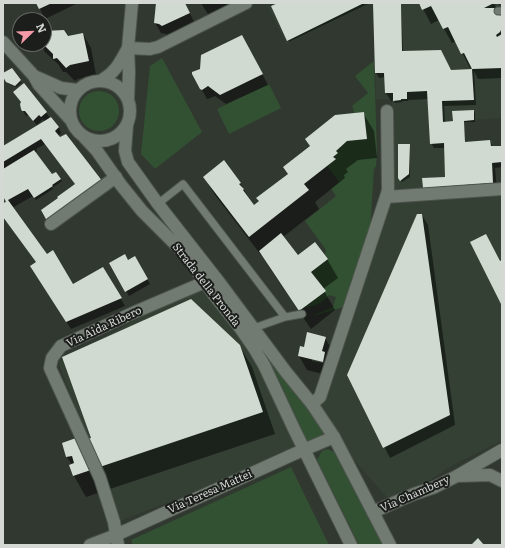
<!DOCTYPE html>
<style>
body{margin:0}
#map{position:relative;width:505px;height:548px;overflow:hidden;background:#313830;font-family:Literata,serif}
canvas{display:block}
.frame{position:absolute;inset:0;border:4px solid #d4d9d4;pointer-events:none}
.north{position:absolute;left:12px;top:12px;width:40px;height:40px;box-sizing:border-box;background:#1b1e1b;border:1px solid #656965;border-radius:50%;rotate:67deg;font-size:11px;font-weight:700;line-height:16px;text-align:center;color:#d4d9d4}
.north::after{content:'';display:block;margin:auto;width:14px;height:18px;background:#f49aa6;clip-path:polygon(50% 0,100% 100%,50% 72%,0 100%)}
</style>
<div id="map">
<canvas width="505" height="548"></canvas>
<div class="frame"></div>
<div class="north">N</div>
</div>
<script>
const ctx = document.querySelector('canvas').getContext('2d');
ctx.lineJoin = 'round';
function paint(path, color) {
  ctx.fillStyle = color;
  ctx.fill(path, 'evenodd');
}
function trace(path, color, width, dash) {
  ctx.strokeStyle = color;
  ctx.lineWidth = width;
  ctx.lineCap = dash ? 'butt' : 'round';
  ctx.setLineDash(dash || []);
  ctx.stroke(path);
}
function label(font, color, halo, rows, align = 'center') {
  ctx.font = font + ' Literata,serif';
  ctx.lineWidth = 4;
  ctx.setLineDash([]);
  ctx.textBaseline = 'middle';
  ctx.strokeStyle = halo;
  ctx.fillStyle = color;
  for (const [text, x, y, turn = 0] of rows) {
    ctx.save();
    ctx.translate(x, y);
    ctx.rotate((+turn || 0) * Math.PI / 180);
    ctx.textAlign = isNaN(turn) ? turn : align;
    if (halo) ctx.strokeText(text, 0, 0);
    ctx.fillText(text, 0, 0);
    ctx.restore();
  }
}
paint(new Path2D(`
 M277,3H372L287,44L268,7Z
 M373,3H498L502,12V118L429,123L430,144L492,140L495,186L386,190L392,100L376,99Z
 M502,192V441L453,465L393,504L334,438L120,521L58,362L205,282L312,404L386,197Z`), '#334033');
paint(new Path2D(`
 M162,58L202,132L155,169L141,154L150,66Z
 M374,61L377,152L376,166L374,169L370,233L346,306L314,316V315L333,307L336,297L329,295C323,304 313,306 303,308L325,291L311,272L328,258L325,255L326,250L305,221L336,196L331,189L339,182L327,166L335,159L333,157L338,153L336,151L347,141L367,139L364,112L354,113L353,108L352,106L368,93L355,76Z
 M269,84L281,108L229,134L217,109Z
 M79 111a20 20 0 1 1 40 0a20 20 0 1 1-40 0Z
 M264,348L310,408L323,433L322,435L309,441H307Z
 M328,449L334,452L384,545H359L317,460L322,451Z
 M291,467L329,545H133L131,540Z`), '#325132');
paint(new Path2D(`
 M37,3H78L45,19Z
 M157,3H185L195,24L168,36L166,34L161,33L155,23Z
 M201,3H233L208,14Z
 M280,3H368V4L289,42L272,7Z
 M374,3H401L403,52L451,71L473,70L472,67L470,68L456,41L452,43L439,20L431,24L420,3H494L502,19V78L478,79L474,71L476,105L444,106L445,123L454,122L474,111L475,113V122H464L465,143L490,141L493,147H502V167L495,168L497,191L428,196L424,188L423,179L446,178L445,148H434L431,143L428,99L408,100V101H402V102L395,103L394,100L391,101L386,93V77L379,78L376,73Z
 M44,32L68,37L83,34L91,48L96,75L78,79L75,81L66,72H63L58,64L45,52L41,44H44Z
 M247,46L268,85L226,104L215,96L208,99H207L193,74Z
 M3,74L20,81L21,83L16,87L9,84L3,76Z
 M14,93L46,112L50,119L51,118L59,128L61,133L58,136L76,185L45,144L36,149L37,151L35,153L52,176L56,173L62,181L52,188L53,189L36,200L33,196L12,208L47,255L73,285L103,268L125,306L71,329L36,274L37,262L3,216V204L7,202L3,194V147L45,122L43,119L37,125L29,115L26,116L22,109V103Z
 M363,113L374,131L377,158L358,160L346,169L348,172L344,175L345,178L315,202L319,209L283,237L298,256L327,259L338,278L323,289L335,310L311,329L271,270L262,254L261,255L215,195L204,177L240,183L254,206L289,174Z
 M409,145L410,147V177L402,182L399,177Z
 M422,215L428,225L455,425L390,458L348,375Z
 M135,258L150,284L129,296L110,263L128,262Z
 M325,338L333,352L331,376L307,370L299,356L305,349ZM312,359L328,363L327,364L312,361Z
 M239,345L252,367L275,434L86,497L74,476L70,466L72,465L67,457L63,444L76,439L78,443L92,438Z`), '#0007');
paint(new Path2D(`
 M36,3H52L39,9Z
 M156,3H185L190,13L162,26L159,24L154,23Z
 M278,3H364L287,41L271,6Z
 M373,3H401L402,51L441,50L451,70L472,69L474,100L442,101L443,122L453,121L452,111L474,110V120L464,121L465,142L490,140L491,146H502V162L492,163L493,183L423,188L422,178L445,177L444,143L430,144L427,91L407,92V99H401V100L393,101V93H385L384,73H375Z
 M419,3H494L484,8H494L500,14L502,18V28L500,32L496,35L497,37L502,34V68L472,69L464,53L461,54L448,27L443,29L431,6L422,10Z
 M64,30L68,36L83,33L89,61L70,65L66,68L57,58L53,59V54L43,44H44V31Z
 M242,35L263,74L220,95L208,86L202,90L200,89L192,74V72L200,69L201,55Z
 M12,68L21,80L15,86L6,82L3,77V73Z
 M24,83L47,112L41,117L39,115L33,121L25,111H22L21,109L20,104L21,102L13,92Z
 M364,112L367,139L347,141L336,151L338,153L333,157L336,159L304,184L309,190L249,237L203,177L224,160L241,183L239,184L244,189L243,190L254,205L259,201L256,198L288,174L283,167L310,146L305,139L335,115Z
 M51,117L59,127L55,131L60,137L66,134L103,182L47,221L41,210L58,198L57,197L75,184L41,139L3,162V146Z
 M398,144H410L409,174L400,181L398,178Z
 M34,150L52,174L56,172L61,179L52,185L53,186L34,198L28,189L8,200L47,254L53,250L73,284L103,267L122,298L66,322L30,266L36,262L3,217V203L6,202L3,196V169Z
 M417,214H422L450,415L383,448L347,375Z
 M281,233L298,255L315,242L328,259L311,272L326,291L299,311L259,251Z
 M486,234L500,261L502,260V306L470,242Z
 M125,254L128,260L135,256L148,279L125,292L109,263Z
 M191,299L240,345L263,412L73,476L69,465L74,463L72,456L66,457L62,443L76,438L77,442L91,438L62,357Z
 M307,332L326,337L322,351L325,352L323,362L298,356L300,346L304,347Z
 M478,538L484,545H471Z`), '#d0dad0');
const service = new Path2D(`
 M498,11H502
 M158,204L164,199L183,184L285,317L302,314
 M254,328L285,317`);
const minor = new Path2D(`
 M128,48L150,49L158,47L246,3
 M386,197L502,189
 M51,224L116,177
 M312,404L320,397L386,197L388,190L387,111
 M502,450L457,476L490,475L502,481
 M373,512L414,494L435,487L457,476
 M90,545L116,535L294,454L334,437
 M118,545L114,522L100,478L50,368L52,358L61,346L135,312L205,282`);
const tertiary = new Path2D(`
 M3,42L34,76L39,85L70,119
 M34,76L61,88L77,90
 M102,80C116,72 120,62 128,48
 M70 111a30 30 0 1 1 60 0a30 30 0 1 1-60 0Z
 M128,100L129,72L128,48L132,3
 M127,125L125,151L128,162L158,204L219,282L286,372L312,404L334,437L390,545
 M84,137L97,151L121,185L142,211L184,253L214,295L241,329L254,348L264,365L294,429L351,545`);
trace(service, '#4d544d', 9);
trace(minor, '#4d544d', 14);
trace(tertiary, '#4d544d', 14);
trace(service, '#727b72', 7);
trace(minor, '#727b72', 12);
trace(tertiary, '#727b72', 12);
label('11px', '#d4d9d4', '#1b1e1b', [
 ["Strada della Pronda",206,285,52],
 ["Via Aida Ribero",104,327,-25],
 ["Via Teresa Mattei",210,492,-24],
 ["Via Chambery",415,494,-24]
]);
</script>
